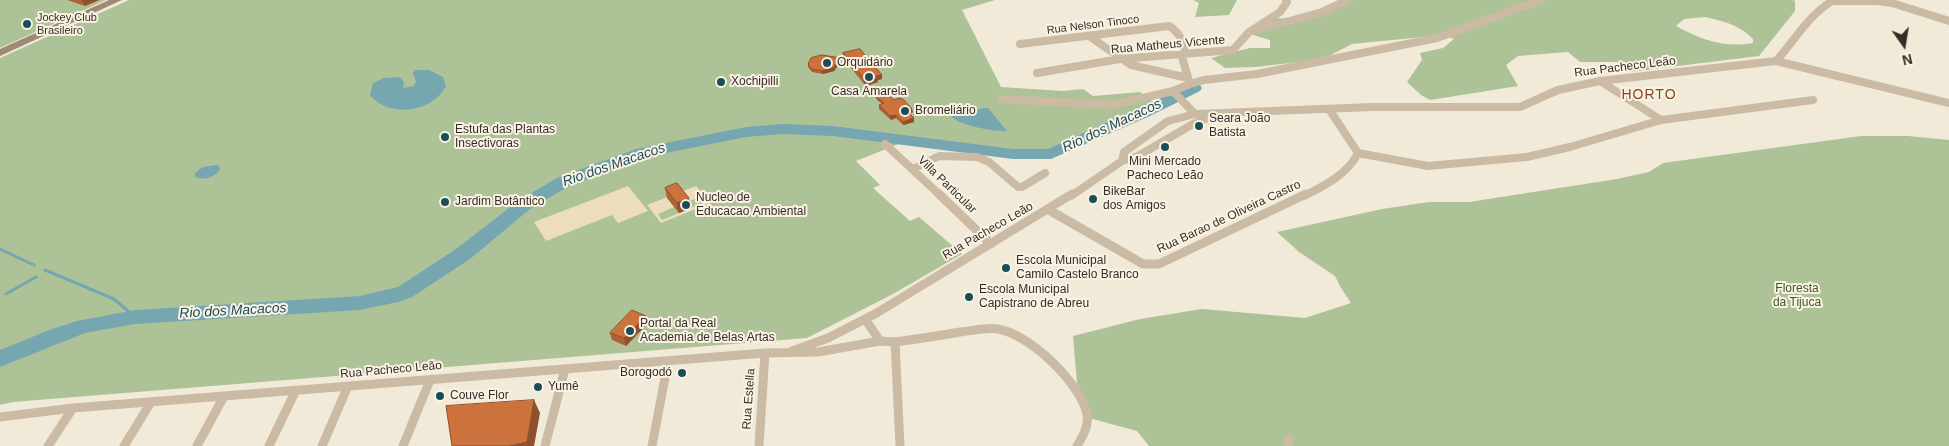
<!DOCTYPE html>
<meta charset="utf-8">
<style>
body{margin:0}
#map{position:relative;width:1949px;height:446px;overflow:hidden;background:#f2ead8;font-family:Helvetica,sans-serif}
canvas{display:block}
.north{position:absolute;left:1879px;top:20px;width:50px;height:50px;-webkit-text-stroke:4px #faf3e5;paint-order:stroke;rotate:167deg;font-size:14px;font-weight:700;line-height:20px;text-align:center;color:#362d26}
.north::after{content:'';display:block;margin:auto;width:18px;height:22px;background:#362d26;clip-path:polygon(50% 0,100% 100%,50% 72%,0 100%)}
</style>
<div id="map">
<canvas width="1949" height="446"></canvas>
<div class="north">N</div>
</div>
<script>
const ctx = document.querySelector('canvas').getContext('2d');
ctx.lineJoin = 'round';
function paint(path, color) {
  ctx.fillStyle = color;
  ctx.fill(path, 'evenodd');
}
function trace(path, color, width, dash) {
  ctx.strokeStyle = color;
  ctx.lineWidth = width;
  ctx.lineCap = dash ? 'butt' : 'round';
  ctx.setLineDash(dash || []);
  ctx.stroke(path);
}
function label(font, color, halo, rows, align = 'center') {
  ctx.font = font + ' Helvetica,sans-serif';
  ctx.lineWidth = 4;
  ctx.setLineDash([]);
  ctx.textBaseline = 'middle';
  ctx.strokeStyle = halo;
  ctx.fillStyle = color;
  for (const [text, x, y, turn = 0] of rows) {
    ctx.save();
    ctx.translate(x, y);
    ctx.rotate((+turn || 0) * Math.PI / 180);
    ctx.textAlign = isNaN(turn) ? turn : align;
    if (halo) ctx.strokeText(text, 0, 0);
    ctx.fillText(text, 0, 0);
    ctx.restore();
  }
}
paint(new Path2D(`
 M0,0H106L0,48Z
 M129,0H995L962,10L1001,87L1063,91L1083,89L1093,96L1140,92L1157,105L1049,153L911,139L856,161L880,185L873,188L910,221L919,217L962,254L893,294L807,338L13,402L0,405V58Z
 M1193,0H1237L1229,15L1195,17L1199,3Z
 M1347,0H1793L1795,1V11L1759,56L1629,72L1617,62H1580L1568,52L1518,56L1506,65L1518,86L1430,100L1421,95L1407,82L1422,60L1420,53L1443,48L1454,39L1443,35L1352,44L1323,59L1256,67L1225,68L1211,58L1250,48H1270V40L1250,34L1269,17C1294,23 1322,9 1347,0ZM1705,17C1723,21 1740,25 1753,39V43C1725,48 1701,40 1676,26L1684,19Z
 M1861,136H1908L1949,140V446H1149L1137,431L1089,418L1078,394L1073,336L1140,319L1202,309L1305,318L1351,303L1341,288L1335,276L1299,252L1277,232L1382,209L1429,202H1469L1617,179L1649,172L1663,163Z`), '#aec298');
paint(new Path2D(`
 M628,186L648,211L618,223L612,215L546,241L534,222Z
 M696,186L711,203L661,223L647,205ZM700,197L705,202L662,220L658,214L674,207L668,198L687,202Z`), '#ebddbe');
paint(new Path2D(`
 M415,70H429L443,77L446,86C433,112 389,119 370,95L373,83L384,78L400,77L404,82L403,88L414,86L416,81L413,73Z
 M984,108H988L1007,131C995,132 957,125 951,116Z
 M216,165L219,166L220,170C214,177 204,181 195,177V173L203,167Z`), '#76a7b1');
trace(new Path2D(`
 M0,249L34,265
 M45,270L114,299L135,317
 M6,294L36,277`), '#76a7b1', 3);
paint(new Path2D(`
 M1194,83L1200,85L1202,88L1200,91L1150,116L1051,159H1013L833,136L783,134L746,137L646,157L569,186L530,209L470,259L412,297L398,302L360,310L135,324L85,333L0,367V350L52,329L77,321L135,310L360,296L398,287L456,249L518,201L557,178L636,149L746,127L783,124L833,126L1013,149H1048Z`), '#76a7b1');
trace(new Path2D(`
 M1831,1H1877L1892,3L1949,21
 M1261,29L1322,12L1348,0
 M1089,36L1131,65L1188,78
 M1776,61C1795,40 1809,14 1834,0
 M1037,73L1120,59L1233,50L1249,32L1280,12L1287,2L1286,0
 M1600,81L1661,120
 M1190,84L1204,80L1257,74L1437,38L1541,0
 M1173,91L1195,114
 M1002,99L1112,105L1173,91L1190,84L1182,57L1185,54C1184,42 1179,32 1169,26L1020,44
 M1329,109L1358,153L1428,166L1527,157L1570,147L1661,120L1813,100
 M885,144L941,196
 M1122,161L1124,152L1168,121L1195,114L1372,107H1520L1558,90L1600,81L1776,61L1949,103
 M913,169L939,156L977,157L989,162L1018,187H1022L1045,173
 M1071,196L1122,161L1138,156L1193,124L1213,116
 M1304,196C1324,186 1348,174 1358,153`), '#cbbba4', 8);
trace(new Path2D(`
 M939,194L991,244
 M1049,210L1143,264H1159L1306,194
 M865,319L880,341
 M895,342L900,446
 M792,351L828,338L875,314L1072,194
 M0,417L73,408L765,353L818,352L880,341L895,342C917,339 938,336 960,332C972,331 986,327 998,329C1029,334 1080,382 1087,414C1089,426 1083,436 1077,446
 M48,446L73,408
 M124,446L151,402
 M197,446L224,396
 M269,446L296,390
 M322,446L348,386
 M403,446L430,380
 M545,446L565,369
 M652,446L668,362
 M759,446L765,353
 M1288,446L1289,438`), '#cbbba4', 9);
paint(new Path2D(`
 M109,0H122L0,56V49Z`), '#9f8a75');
paint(new Path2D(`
 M67,0H99L85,6Z
 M843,53L882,75V79L878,80V82L869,85L867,83L864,84L843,58Z
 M841,58V61L834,71L823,74L812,72L808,67V64Z
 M876,97L894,100L913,112L909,114L914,118V122L903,125L896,118L891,120L879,109V105L882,104L877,100Z
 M665,188L691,208L679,213L667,198Z
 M648,323L626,346L612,340L610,333Z`), '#af6234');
paint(new Path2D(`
 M82,0H99L85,6Z
 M841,58V61L834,71L823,74L822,71Z
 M882,75V79L878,80V82L869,85V80L876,76Z
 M867,78V83L864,84V79Z
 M912,109L913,112L907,114V111Z
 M896,115V118L891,120L890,116Z
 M914,118V122L903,125V122Z
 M689,198L691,208L679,213L677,203Z
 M646,316L648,323L626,346L624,338Z
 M534,400L540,413L534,446H509Z`), '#8f502b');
const building = new Path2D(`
 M860,49L882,75L876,76L877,78L869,80L867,78L864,79L843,53Z
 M822,55L841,58L833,68L822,71L811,69L808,64L811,58Z
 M887,93L894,100L900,98L904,100L912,109L907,111L914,118L903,122L896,115L890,116L879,105L884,103L876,97Z
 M677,183L689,198L677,203L665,188Z
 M632,310L646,316L624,338L610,333Z
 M534,400L527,442L509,446H452L446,406Z`);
paint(building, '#cc723d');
trace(building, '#8f502b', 1);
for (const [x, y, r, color] of [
 [27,24,5,"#1a4d59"],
 [827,63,5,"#1a4d59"],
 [869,77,5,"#1a4d59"],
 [721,82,5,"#1a4d59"],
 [905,111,5,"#1a4d59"],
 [1199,126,5,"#1a4d59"],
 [445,137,5,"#1a4d59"],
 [1165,147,5,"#1a4d59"],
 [1093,199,5,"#1a4d59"],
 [445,202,5,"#1a4d59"],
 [686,205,5,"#1a4d59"],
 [1006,268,5,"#1a4d59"],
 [969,297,5,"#1a4d59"],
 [630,331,5,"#1a4d59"],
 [682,373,5,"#1a4d59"],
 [538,387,5,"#1a4d59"],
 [440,396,5,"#1a4d59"]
]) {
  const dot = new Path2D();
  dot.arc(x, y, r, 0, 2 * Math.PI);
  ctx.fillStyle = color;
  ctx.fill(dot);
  trace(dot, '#faf3e5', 2);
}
label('11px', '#362d26', '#faf3e5', [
 ["Jockey Club",37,18],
 ["Brasileiro",37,31]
], 'left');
label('11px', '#362d26', '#faf3e5', [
 ["Rua Nelson Tinoco",1093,25,-7]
]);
label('12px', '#362d26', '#faf3e5', [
 ["Rua Matheus Vicente",1168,45,-5],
 ["Rua Pacheco Leão",1625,67,-7],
 ["Villa Particular",947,185,44],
 ["Rua Barao de Oliveira Castro",1229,217,-25],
 ["Rua Pacheco Leão",988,231,-30],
 ["Rua Pacheco Leão",391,370,-5],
 ["Rua Estella",749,399,-86]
]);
label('12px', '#362d26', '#faf3e5', [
 ["Orquidário",837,63],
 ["Xochipilli",731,82],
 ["Casa Amarela",869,92,"center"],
 ["Bromeliário",915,111],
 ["Seara João",1209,119],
 ["Batista",1209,133],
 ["Estufa das Plantas",455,130],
 ["Insectivoras",455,144],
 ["Mini Mercado",1165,162,"center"],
 ["Pacheco Leão",1165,176,"center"],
 ["BikeBar",1103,192],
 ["dos Amigos",1103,206],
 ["Nucleo de",696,198],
 ["Educacao Ambiental",696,212],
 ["Jardim Botântico",455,202],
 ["Escola Municipal",1016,261],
 ["Camilo Castelo Branco",1016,275],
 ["Escola Municipal",979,290],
 ["Capistrano de Abreu",979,304],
 ["Portal da Real",640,324],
 ["Academia de Belas Artas",640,338],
 ["Borogodó",672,373,"right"],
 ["Yumê",548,387],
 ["Couve Flor",450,396]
], 'left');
label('12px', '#3f5528', '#faf3e5', [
 ["Floresta",1797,289],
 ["da Tijuca",1797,303]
]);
ctx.letterSpacing = '1px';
label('14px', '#89441b', '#faf3e5', [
 ["HORTO",1649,95]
]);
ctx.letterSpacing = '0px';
label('italic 14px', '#1a4d59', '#faf3e5', [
 ["Rio dos Macacos",1112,126,-25],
 ["Rio dos Macacos",614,165,-19],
 ["Rio dos Macacos",233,311,-3]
]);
</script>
